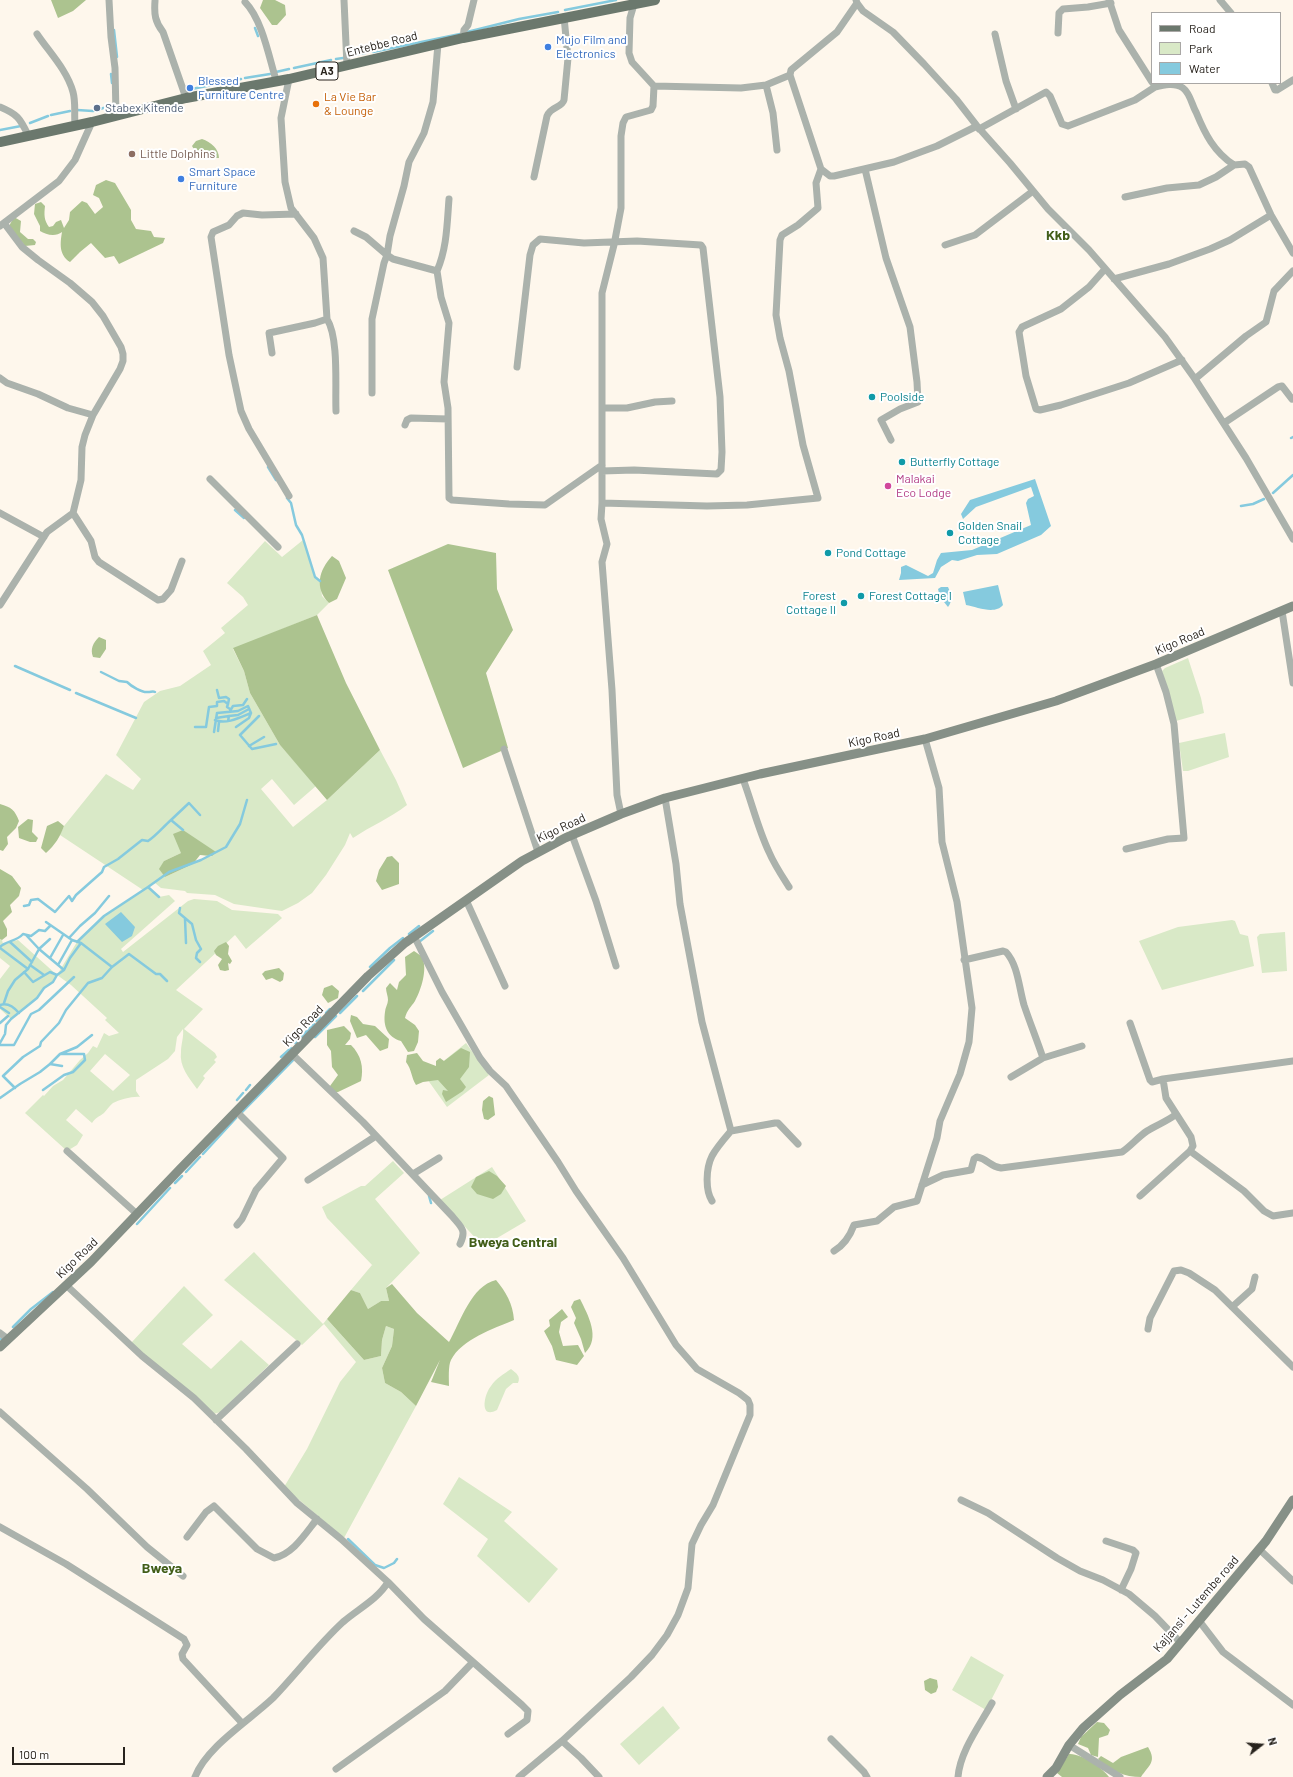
<!DOCTYPE html>
<style>
body{margin:0}
#map{position:relative;width:1293px;height:1777px;overflow:hidden;background:#fef7ec;font-family:Barlow,sans-serif}
canvas{display:block}
.legend{position:absolute;left:1151px;top:12px;width:130px;height:72px;box-sizing:border-box;background:#fff;border:1px solid #a9a7a5;margin:0;padding:5px 7px;list-style:none;font-size:12px;color:#28231d}
.legend li{display:flex;align-items:center;gap:8px;height:20px}
.legend b{width:20px;border:1px solid #a9a7a5}
.north{position:absolute;left:1241px;top:1725px;width:40px;height:40px;-webkit-text-stroke:3px #fff;paint-order:stroke;rotate:73deg;font-size:11px;font-weight:700;line-height:16px;text-align:center;color:#28231d}
.north::after{content:'';display:block;margin:auto;width:14px;height:18px;background:#28231d;clip-path:polygon(50% 0,100% 100%,50% 72%,0 100%)}
.scale{position:absolute;left:12px;top:1747px;width:113px;height:18px;box-sizing:border-box;border:2px solid #28231d;border-top:0;padding-left:5px;font-size:12px;line-height:14px;white-space:nowrap;color:#28231d;-webkit-text-stroke:3px #fff;paint-order:stroke}
</style>
<div id="map">
<canvas width="1293" height="1777"></canvas>
<ul class="legend">
<li><b style="height:5px;background:#6b786d"></b>Road</li>
<li><b style="height:11px;background:#d9e9c7"></b>Park</li>
<li><b style="height:11px;background:#85cade"></b>Water</li>
</ul>
<div class="north">N</div>
<div class="scale">100 m</div>
</div>
<script>
const ctx = document.querySelector('canvas').getContext('2d');
ctx.lineJoin = 'round';
function paint(path, color) {
  ctx.fillStyle = color;
  ctx.fill(path, 'evenodd');
}
function trace(path, color, width, dash) {
  ctx.strokeStyle = color;
  ctx.lineWidth = width;
  ctx.lineCap = dash ? 'butt' : 'round';
  ctx.setLineDash(dash || []);
  ctx.stroke(path);
}
function label(font, color, halo, rows, align = 'center') {
  ctx.font = font + ' Barlow,sans-serif';
  ctx.lineWidth = 4;
  ctx.setLineDash([]);
  ctx.textBaseline = 'middle';
  ctx.strokeStyle = halo;
  ctx.fillStyle = color;
  for (const [text, x, y, turn = 0] of rows) {
    ctx.save();
    ctx.translate(x, y);
    ctx.rotate((+turn || 0) * Math.PI / 180);
    ctx.textAlign = isNaN(turn) ? turn : align;
    if (halo) ctx.strokeText(text, 0, 0);
    ctx.fillText(text, 0, 0);
    ctx.restore();
  }
}
paint(new Path2D(`
 M303,540L315,577L320,581L322,596L329,603L317,615L233,649L244,671L250,693L280,745L316,786L294,805L272,779L261,789L293,827L327,800L380,750L396,780L407,805C390,818 371,826 353,838L350,833L345,845L326,875L312,893L298,903L282,911L234,904L215,895L187,893L185,891L161,888L155,883L148,887L159,897L169,895L175,901L121,949L123,952L188,901L194,899L217,901L232,910L278,914L282,918L246,949L235,935L176,990L203,1009L184,1029L215,1053L217,1057L214,1060L216,1062L203,1076L205,1078L197,1089C189,1078 179,1066 181,1052C181,1044 184,1037 183,1029L177,1037L175,1051L168,1059L136,1080V1091L140,1097C133,1096 119,1100 113,1103C109,1106 107,1110 104,1113C99,1117 96,1117 92,1123L76,1109L66,1120L83,1135L77,1145L67,1151L25,1113L43,1095L44,1096L53,1086L63,1080L80,1060L88,1053L93,1046L97,1048L104,1033L109,1036L119,1033L105,1020L107,1018L71,985L57,975L53,982L44,988L37,998L11,1019L0,1009V979L10,966L0,958V939L2,940L3,944L18,940L57,975L77,942L104,916L143,890L60,835L64,826L106,774L133,790L141,779L116,755L144,702L160,691L180,686L211,665L203,651L225,633L221,628L248,605L243,597L227,583L265,541L282,557ZM181,853L212,856L208,857L165,877L164,861ZM105,1054L130,1075L113,1091L90,1071Z
 M1188,658L1201,698L1204,713L1176,721L1162,671L1165,668Z
 M1225,733L1229,757L1188,771H1183L1179,743Z
 M1232,920L1235,921L1240,934L1248,936L1254,966L1162,990L1139,941L1178,927Z
 M1285,932L1287,971L1262,973L1257,937L1260,934Z
 M466,1043L489,1075L447,1107L425,1076Z
 M393,1161L404,1173L375,1199L420,1253L386,1288L389,1301H381L368,1309L360,1293L351,1290L372,1265L374,1267L327,1218L322,1207L361,1186H365Z
 M492,1167L526,1221L487,1244L482,1245L440,1200Z
 M254,1252L323,1324L327,1319L364,1360L381,1356L382,1340L386,1326L394,1329L392,1346L382,1368L385,1383L401,1392L416,1406L344,1538L284,1487L307,1449L340,1382L356,1362L324,1324L302,1345L224,1280Z
 M184,1286L213,1315L182,1344L211,1369L241,1340L269,1365L220,1412L214,1414L131,1343Z
 M511,1369C516,1373 521,1376 518,1383H513L506,1389L497,1410C479,1420 484,1394 491,1386C496,1378 504,1374 511,1369Z
 M459,1477L512,1512L504,1521L558,1569L529,1603L477,1556L488,1539L443,1504Z
 M971,1656L1004,1675L986,1710L952,1690Z
 M663,1706L680,1728L639,1765L620,1744Z`), '#d9e9c7');
paint(new Path2D(`
 M51,0H86L73,11L58,18Z
 M263,0H275L285,5L286,15L277,25H272L260,8Z
 M202,139C211,142 219,149 219,158C207,158 198,158 192,146L196,141Z
 M106,180L115,183L131,210V220L136,229L151,231L154,237L165,238L163,243L119,264L114,256L105,258L91,243L80,252L70,262C59,255 60,244 62,232C56,237 46,235 40,231V226L34,214L35,204L41,202L45,206C44,215 44,220 49,227L53,226L56,222L61,220L64,228L69,220L70,212L82,201L87,203L95,214L103,207L99,198L93,195L96,185Z
 M14,217L21,221L20,232L28,239H33L36,242L35,245L25,246L9,226Z
 M448,544L496,553L497,589L513,630L486,673L508,748L463,768L388,570Z
 M332,556L339,561L346,578L337,599L329,603C314,588 319,570 332,556Z
 M317,615L346,683L380,750L327,800L280,745L250,693L244,671L233,648Z
 M99,637L106,640V649L100,658L93,657C90,649 93,643 99,637Z
 M0,804C11,807 15,810 19,821L16,828L7,837L8,844L3,851L0,850Z
 M28,819L33,820L32,832L38,838L36,842H30L19,838L18,827Z
 M58,821L64,826C60,837 55,845 46,853L41,848L47,826Z
 M183,830L216,852L212,856L200,855L193,864L165,877L159,869L164,861L181,853L173,834Z
 M392,856L399,863V884L382,890L376,881L379,870L387,857Z
 M0,869L12,876L21,888L19,896L10,905L12,912L3,921L7,929V936L2,940L0,939Z
 M226,942L229,946L228,954L232,961L230,964L228,963L229,970L225,971L220,970L218,965L222,959L216,955L214,951L218,946Z
 M414,951C417,953 420,955 422,957C428,969 421,990 415,1001C411,1007 407,1010 405,1018L415,1025L419,1031L418,1042L414,1051L408,1052L401,1041C387,1037 383,1026 385,1012C385,1008 388,1004 388,1000C388,996 386,992 386,988L390,983L397,990L399,982L406,975L405,957Z
 M279,968L284,973L283,980L280,982L272,978L266,980L262,974L265,971Z
 M332,985L339,991L338,998L328,1003L322,995L324,988Z
 M351,1015L357,1017L363,1024L375,1026L389,1039L388,1048L380,1051L366,1035L357,1038L350,1021Z
 M344,1026L351,1033L350,1039L345,1045H351C361,1055 364,1067 361,1081L338,1092L330,1093V1086L338,1075L332,1067L331,1051L327,1045V1030Z
 M461,1048L470,1052L469,1067L460,1079L466,1087L463,1091L446,1102L442,1094L443,1090L448,1091L438,1080L423,1082L416,1085C411,1077 412,1070 406,1062L407,1055L417,1053L423,1061L436,1066V1061L440,1058L444,1061Z
 M489,1096L493,1098L495,1115L488,1120L484,1119L482,1110L483,1101Z
 M489,1171L497,1176L506,1186L501,1194L493,1199L477,1194L471,1187L476,1177Z
 M496,1280C506,1292 513,1304 514,1320C493,1329 462,1339 451,1360C448,1366 449,1379 449,1386L431,1382L440,1360L416,1406L401,1392L385,1383L382,1368L392,1346L394,1329L386,1326L382,1340L381,1356L364,1360L327,1319L351,1290L360,1293L368,1309L381,1301H389L386,1288L392,1284L417,1313L449,1342C461,1321 471,1286 496,1280Z
 M580,1299C588,1315 601,1338 585,1353L581,1339L574,1323L576,1318L571,1307L574,1301Z
 M562,1309L568,1317L561,1322L559,1332L563,1346L578,1345L584,1356L577,1365L556,1360L552,1346L544,1331L550,1326L549,1320Z
 M930,1678L937,1680L938,1687L936,1692L931,1694L925,1690L924,1681Z
 M1097,1722L1104,1723L1110,1730L1108,1735L1099,1738L1098,1757L1091,1755L1088,1748L1078,1744L1081,1737Z
 M1148,1747C1157,1762 1149,1765 1141,1777C1125,1777 1110,1771 1098,1759L1101,1756L1113,1763L1121,1757Z
 M1069,1754C1081,1753 1103,1768 1109,1777H1062L1057,1773Z`), '#acc38f');
paint(new Path2D(`
 M1035,479L1051,526L1041,535L997,554L977,555L958,561L952,560L941,567L935,578L899,580L901,573V567L906,565L928,576L933,573L937,560L941,553L972,550L1031,525L1026,503L1028,499L1034,496L1031,487L976,507L963,519L961,514L970,500Z
 M998,585L1003,605C995,615 977,607 966,605L963,592Z
 M941,587H948C951,594 953,601 948,607L940,597L938,589Z
 M121,912L135,927L132,936L122,942L105,924Z`), '#85cade');
trace(new Path2D(`
 M565,10L616,0
 M255,28L258,36
 M114,30L117,57
 M467,32L519,19L558,12
 M373,52L460,34
 M348,56L365,53
 M336,59L343,58
 M294,68L331,60
 M276,72L289,69
 M111,74L112,83
 M245,78L270,74
 M187,90L241,79
 M77,110L93,111L107,107
 M51,115L70,111
 M30,123L48,116
 M0,130L21,126
 M1291,438L1293,437
 M268,467L276,480
 M1273,493L1293,475
 M287,498L291,503L296,525L302,535L315,577L320,581
 M1241,506L1253,504L1264,499
 M235,510L244,518
 M15,666L70,690
 M101,672L119,681L127,682C131,686 142,693 148,692C151,692 153,691 155,692
 M217,690L219,698L226,697L229,699L228,704
 M76,693L136,718
 M230,711L233,706L243,705L247,699
 M259,716L240,735L252,749L276,744
 M216,718L229,716
 M228,721L229,716L238,715L249,709
 M195,727H206L209,707L217,706V702L224,701L228,704L227,707L230,709
 M236,727L249,718L251,713
 M218,731L219,722
 M214,732L217,713L238,711L248,706L251,713C241,717 226,725 215,720
 M249,746L264,737
 M171,820L189,803L200,815
 M148,887L169,872L201,860L226,847L240,824L247,800
 M24,906L29,905L31,900L38,899L55,912L69,896L72,901L76,895L102,872L104,867L118,859L142,840L148,841C157,835 163,827 171,820L183,830
 M180,908L179,913L192,924L196,940L201,949L197,953L196,958L200,962
 M185,919L186,943
 M46,922L72,940L81,943L112,967
 M409,934L419,926
 M69,938L80,926L95,913L109,896
 M10,942L32,962
 M77,942L104,916L148,887L159,897
 M419,942L433,931
 M0,947C7,940 16,942 23,934L31,936L39,930L45,931L50,926
 M0,948L28,969
 M50,958L63,935
 M30,965L44,975
 M58,965L72,940
 M370,967L390,948L403,938
 M64,970L70,958L81,943
 M24,972L33,982L50,972L57,975
 M363,991L394,960
 M4,1003L8,991L15,980L28,969L39,949L50,939
 M0,1005C8,1002 14,1007 19,1013
 M0,1007L9,1013
 M326,1013L330,1009
 M340,1013L357,996
 M316,1021L320,1017
 M0,1023L8,1016
 M315,1037L336,1016
 M0,1043L5,1034L6,1025L11,1019L37,998L44,988L53,982L57,975L64,970L39,949L26,935
 M295,1043L314,1024
 M0,1045H14L31,1014L39,1010L74,977
 M281,1057L291,1048
 M50,1064L60,1054L77,1047L92,1035
 M15,1088L3,1076L23,1057L40,1046L41,1042L59,1023L66,1010L88,983L102,978L112,967L129,954L156,974H160L167,981
 M43,1090L64,1075L73,1072L85,1060L84,1054H60
 M246,1090L250,1085
 M0,1098L20,1084L40,1072L50,1064L62,1066
 M237,1100L243,1093
 M242,1112L294,1059
 M203,1154L236,1118
 M186,1172L200,1157
 M175,1183L182,1176
 M429,1196L431,1203
 M137,1224L170,1188
 M13,1327L31,1309L53,1292
 M0,1339H1
 M348,1539L375,1565L384,1568L394,1563L397,1559`), '#85cade', 2.5);
trace(new Path2D(`
 M109,0L111,37L115,68L116,115
 M344,0L347,66
 M856,0L857,3L863,11L893,32L924,64L956,99L977,126L1010,163L1048,209L1089,250L1165,337L1195,379L1246,458L1293,539
 M1109,0L1119,30L1152,82
 M1220,0L1231,13
 M155,1C154,14 155,22 163,32L186,98
 M635,1L630,18L629,53L632,62L654,86L653,106L651,110L626,117L623,123L621,136V208L614,245L602,293V503L707,506L747,505L818,498L803,445L789,371L780,338L776,315L780,240L782,235L798,225L818,208L816,183L821,169L792,81L790,75L791,70L837,32L857,3
 M245,2C262,19 269,57 276,80
 M1058,33L1059,13L1063,9L1088,7L1111,3
 M37,34C49,52 67,70 73,92C76,103 74,114 75,125
 M995,34L1006,81L1016,109
 M463,38L464,30L468,25L474,0
 M438,44L433,102L424,133L409,162L404,186L390,236L387,255L393,259L437,271L441,297L449,323L444,382L448,408L449,498L452,500L509,504L545,505L602,465
 M1153,83L1155,87C1163,85 1175,82 1183,88C1190,93 1192,105 1196,112C1205,134 1214,152 1234,165L1245,164L1249,167L1271,215L1293,253
 M1272,83L1275,90H1277L1293,80
 M766,85L773,113L777,150
 M654,86L741,88L766,85L790,75
 M0,107C17,114 20,118 28,135
 M979,129L1046,92L1050,96L1062,124L1068,126L1135,100L1155,87
 M821,169L830,176H834L894,162L918,153L937,146L977,126
 M865,169L886,258L910,327L917,382L918,402L900,409L881,420L891,440
 M534,177L547,116C551,106 562,108 564,100L568,58L564,17
 M1125,197L1167,188L1199,185L1216,177L1234,165
 M0,226L59,181L75,160L92,122
 M354,231L366,237L387,255L384,263L372,319V393
 M945,245L975,235L1033,191
 M1105,269L1089,287L1061,309L1022,327L1019,332L1026,376L1036,409L1040,410L1061,405L1129,383L1182,360
 M437,271C447,248 447,224 449,199
 M1114,279L1169,264L1210,249L1230,240L1271,215
 M327,319C339,338 335,387 336,411
 M272,353L269,333L315,323L327,319L323,258L314,238L291,208L285,182L281,118L289,79
 M517,367L530,255L533,245L540,239L584,243L637,241L701,245L703,248L720,397L722,452L721,470L717,474L634,470L602,471
 M0,378L7,383L38,394L68,408L93,415
 M1195,379L1246,336L1266,322L1274,291L1293,271
 M602,408H627L655,402L672,401
 M1224,423L1278,387L1282,386L1292,399
 M405,425L407,420L411,418L448,419
 M210,479L278,547
 M289,496L249,429L241,411L229,355L211,237L213,232L229,225L237,216L243,213L262,215L296,214
 M602,503L601,519L607,544L602,562L612,690L617,795L621,814
 M0,513L44,537
 M73,513L91,541L95,557L99,562L158,600L163,599L171,590L182,561
 M0,605L47,532L73,513L81,480L82,447L85,435L93,415L120,369L123,361V354L121,347L103,316L92,302L70,283L38,260L22,247L4,223
 M1282,611L1293,683
 M504,749L538,852
 M743,779C752,803 758,829 769,852C774,864 782,876 789,887
 M665,798L676,864L680,904L702,1022L731,1131L775,1123H778L798,1144
 M572,835L596,901L616,966
 M1126,849L1168,839L1184,838L1174,724L1166,692L1156,664
 M466,900L505,986
 M414,936L442,992L480,1058L490,1071L506,1086L558,1162L576,1191L623,1258L676,1345L697,1369L739,1393L748,1400L750,1405V1415L713,1505L701,1525L692,1544L688,1588L678,1615L667,1635L652,1655L631,1677L562,1741L519,1777
 M964,960L1003,951L1006,952C1018,965 1019,988 1024,1005C1030,1023 1037,1040 1043,1058
 M1130,1023L1150,1080L1152,1082L1163,1079
 M292,1054L363,1122L452,1216C461,1227 467,1230 460,1244
 M1293,1061L1163,1079L1166,1098L1191,1137L1193,1146L1190,1151L1244,1191L1264,1211L1273,1216L1293,1213
 M1011,1077L1043,1058L1082,1046
 M236,1111L283,1158L256,1190L242,1219L237,1225
 M67,1151L137,1214
 M413,1174L439,1158
 M308,1180L376,1136
 M922,1185L943,1175L971,1170L974,1159L977,1157C988,1159 989,1166 1001,1168L1122,1152C1131,1146 1138,1137 1147,1131C1156,1125 1166,1122 1175,1115
 M1140,1196L1190,1151
 M712,1201C705,1190 706,1168 712,1156C717,1147 725,1138 731,1131
 M834,1251C844,1245 850,1236 854,1225L877,1221L894,1207L917,1201L937,1138L940,1121L960,1074L969,1042L972,1008L957,902L942,842L939,788L925,739
 M66,1285L142,1356L194,1398L246,1449L297,1503L341,1539L388,1582L424,1619L522,1705L528,1711L527,1720L508,1734
 M1232,1307L1252,1289L1255,1277
 M1148,1329L1150,1318L1174,1271L1181,1270L1189,1273L1215,1290L1293,1367
 M0,1333L8,1339
 M0,1412L87,1489L147,1547L183,1576
 M216,1420L297,1344
 M961,1500L988,1513L1057,1558L1080,1571L1103,1580L1129,1594L1155,1616L1180,1642
 M0,1527L66,1564L184,1639L187,1645L182,1654L183,1659L242,1723
 M187,1537L206,1512L214,1506L257,1549L274,1558C293,1554 305,1534 317,1519
 M1106,1541L1133,1550L1136,1553L1131,1569L1121,1590
 M1259,1549L1293,1581
 M1200,1622L1223,1652L1293,1705
 M831,1739L864,1772L867,1777
 M562,1741L581,1758L599,1777
 M1069,1745L1120,1777
 M336,1769L445,1691L472,1663
 M195,1777C206,1747 250,1720 273,1698C297,1673 318,1645 343,1622C358,1609 378,1599 388,1582
 M958,1777C960,1751 980,1725 992,1703`), '#abb2ac', 7);
trace(new Path2D(`
 M0,1347L91,1262L180,1169L368,976L405,943L522,861L565,838L621,814L665,798L760,774L925,739L1056,701L1156,664L1293,606
 M1047,1777L1056,1768L1069,1745L1083,1728L1120,1695L1167,1659L1266,1541L1293,1500`), '#869087', 9);
trace(new Path2D(`
 M0,142L92,122L186,98L289,79L463,38L655,0`), '#6b786d', 10);
for (const [x, y, r, color] of [
 [548,47,4,"#3f7fe0"],
 [190,88,4,"#3f7fe0"],
 [316,104,4,"#e8710a"],
 [97,108,4,"#5c6f8a"],
 [132,154,4,"#8d6e63"],
 [181,179,4,"#3f7fe0"],
 [872,397,4,"#0f9aa8"],
 [902,462,4,"#0f9aa8"],
 [888,486,4,"#d1479c"],
 [950,533,4,"#0f9aa8"],
 [828,553,4,"#0f9aa8"],
 [861,596,4,"#0f9aa8"],
 [844,603,4,"#0f9aa8"]
]) {
  const dot = new Path2D();
  dot.arc(x, y, r, 0, 2 * Math.PI);
  ctx.fillStyle = color;
  ctx.fill(dot);
  trace(dot, '#fff', 1.5);
}
for (const [x, y, w] of [
 [327,71,22]
]) {
  const box = new Path2D();
  box.roundRect(x - w / 2, y - 9, w, 18, 3);
  ctx.fillStyle = '#fff';
  ctx.fill(box);
  trace(box, '#28231d', 1);
}
label('bold 11px', '#28231d', null, [
 ["A3",327,71]
]);
label('12px', '#366cbe', '#fff', [
 ["Mujo Film and",556,40],
 ["Electronics",556,54],
 ["Blessed",198,81],
 ["Furniture Centre",198,95],
 ["Smart Space",189,172],
 ["Furniture",189,186]
], 'left');
label('12px', '#28231d', '#fff', [
 ["Entebbe Road",382,44,-14],
 ["Kigo Road",1180,641,-23],
 ["Kigo Road",874,738,-12],
 ["Kigo Road",561,828,-25],
 ["Kigo Road",303,1026,-46],
 ["Kigo Road",77,1258,-44],
 ["Kajjansi - Lutembe road",1196,1604,-49]
]);
label('12px', '#c56008', '#fff', [
 ["La Vie Bar",324,97],
 ["& Lounge",324,111]
], 'left');
label('12px', '#4e5e75', '#fff', [
 ["Stabex Kitende",105,108]
], 'left');
label('12px', '#785e54', '#fff', [
 ["Little Dolphins",140,154]
], 'left');
label('12px', '#0d838f', '#fff', [
 ["Poolside",880,397],
 ["Butterfly Cottage",910,462],
 ["Golden Snail",958,526],
 ["Cottage",958,540],
 ["Pond Cottage",836,553],
 ["Forest",836,596,"right"],
 ["Cottage II",836,610,"right"],
 ["Forest Cottage I",869,596]
], 'left');
label('12px', '#b23c85', '#fff', [
 ["Malakai",896,479],
 ["Eco Lodge",896,493]
], 'left');
label('bold 14px', '#425e19', '#fff', [
 ["Kkb",1058,235],
 ["Bweya Central",513,1242],
 ["Bweya",162,1568]
]);
</script>
